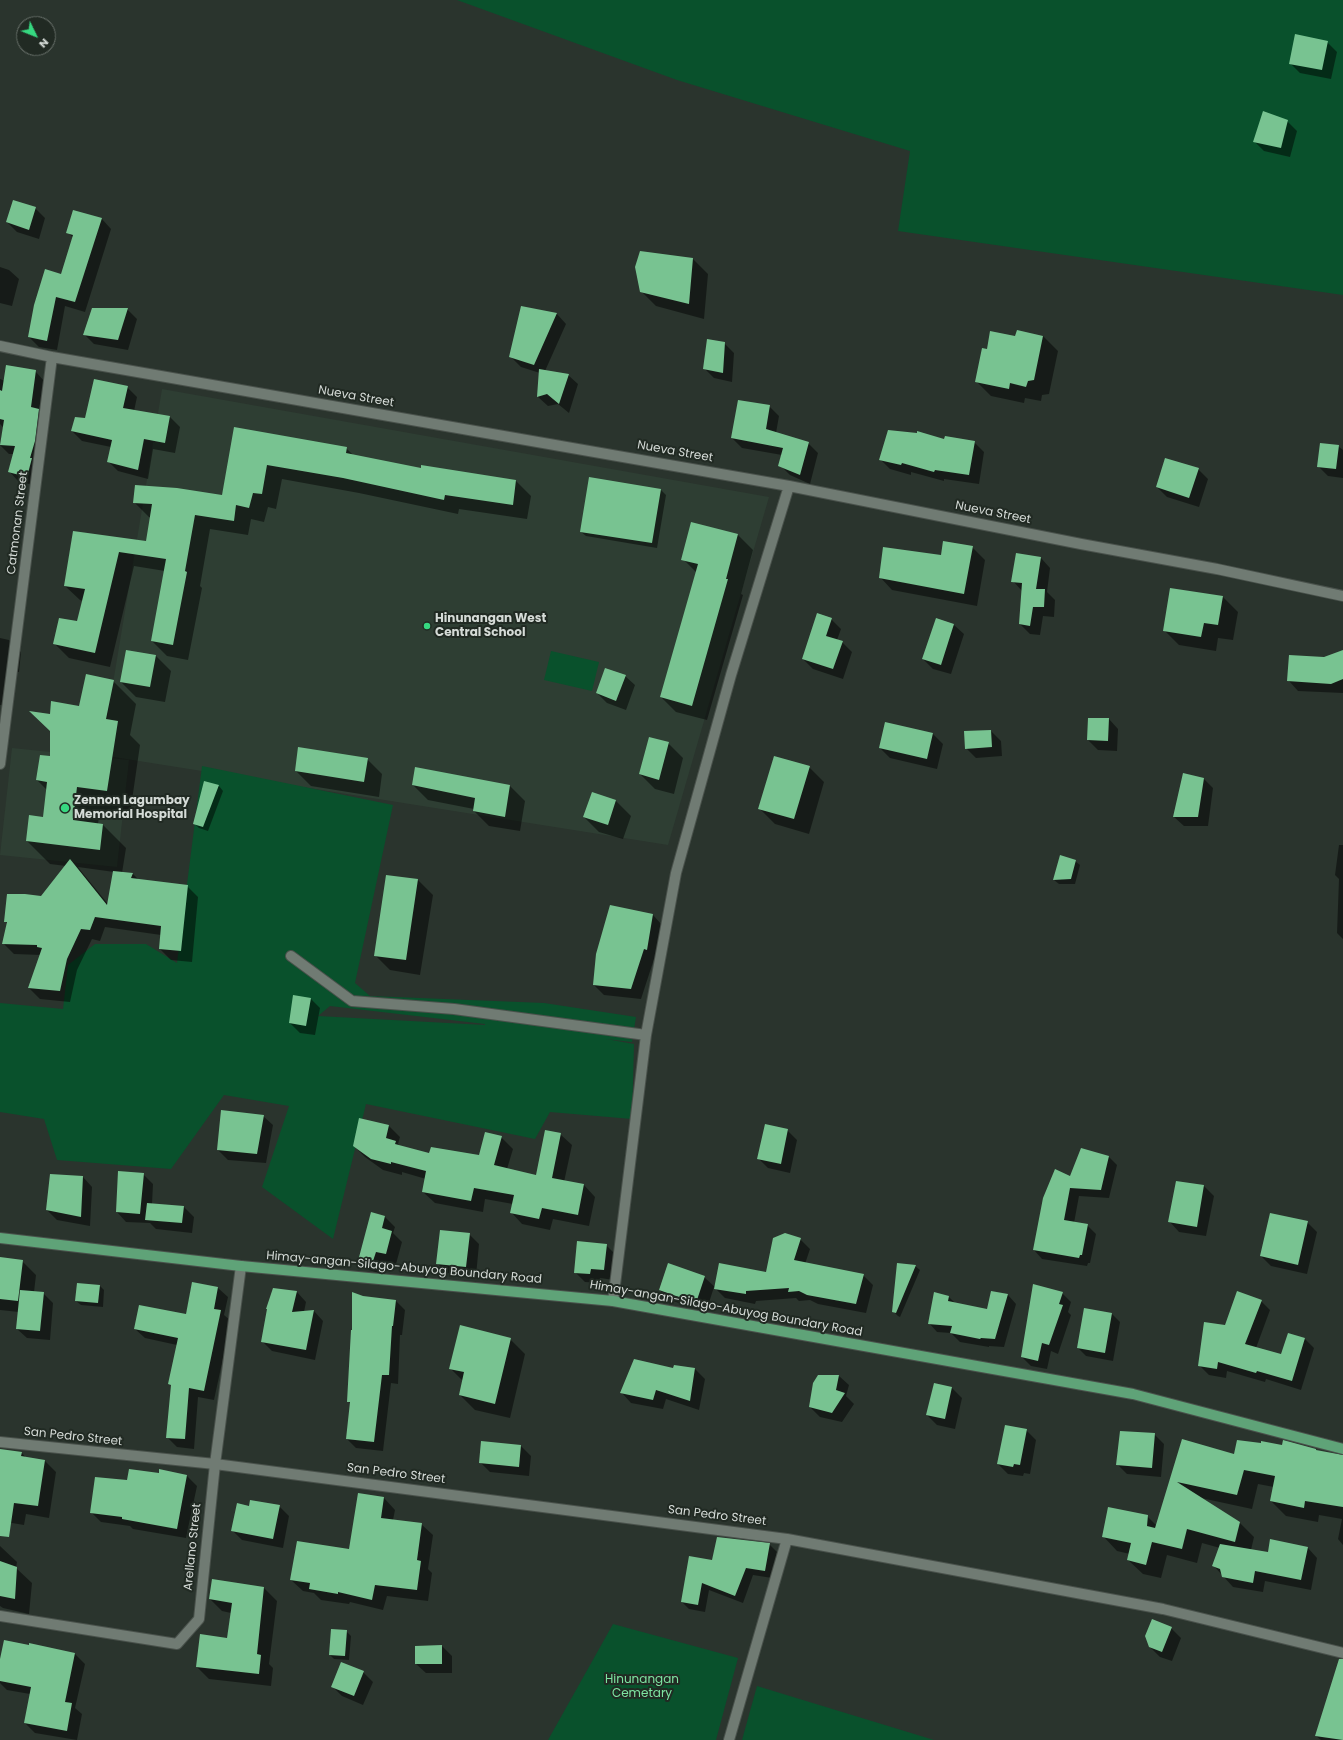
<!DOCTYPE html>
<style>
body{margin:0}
#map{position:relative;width:1343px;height:1740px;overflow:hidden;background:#2a342d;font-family:Poppins,sans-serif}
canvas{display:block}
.north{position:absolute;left:16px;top:16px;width:40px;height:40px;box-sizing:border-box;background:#212a23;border:1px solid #69716b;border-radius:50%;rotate:133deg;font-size:11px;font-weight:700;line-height:16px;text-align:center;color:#d5dbd7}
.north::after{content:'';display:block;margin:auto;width:14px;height:18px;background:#36d880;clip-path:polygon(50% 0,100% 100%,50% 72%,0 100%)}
</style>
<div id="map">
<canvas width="1343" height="1740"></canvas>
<div class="north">N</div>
</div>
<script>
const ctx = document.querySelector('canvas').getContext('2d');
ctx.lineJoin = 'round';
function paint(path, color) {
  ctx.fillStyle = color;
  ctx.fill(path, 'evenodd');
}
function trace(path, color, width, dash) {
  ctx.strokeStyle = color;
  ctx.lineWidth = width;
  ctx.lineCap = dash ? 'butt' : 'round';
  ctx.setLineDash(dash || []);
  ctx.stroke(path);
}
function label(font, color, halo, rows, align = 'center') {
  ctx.font = font + ' Poppins,sans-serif';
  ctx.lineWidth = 4;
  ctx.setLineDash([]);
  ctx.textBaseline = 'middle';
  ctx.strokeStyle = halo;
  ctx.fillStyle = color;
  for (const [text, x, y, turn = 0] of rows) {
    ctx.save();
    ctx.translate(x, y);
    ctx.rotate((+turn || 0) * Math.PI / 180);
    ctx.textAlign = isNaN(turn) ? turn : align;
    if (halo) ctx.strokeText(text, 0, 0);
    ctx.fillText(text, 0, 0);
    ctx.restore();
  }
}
paint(new Path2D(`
 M162,389L769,497L668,845L101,755Z
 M12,748L129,760L117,867L0,855Z`), '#2e3e33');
paint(new Path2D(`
 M457,0H1343V295L898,231L910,151L677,80Z
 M551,651L599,662L592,691L544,680Z
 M202,766L393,805L355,983L370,996L544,1003L636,1017L632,1042L606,1039L634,1044L632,1119L550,1112L535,1139L366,1104L333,1239L262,1187L289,1106L224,1095L171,1169L57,1160L44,1119L0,1112V1003L63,1009L68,965L95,944H146L177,963ZM330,1006L485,1024V1025L318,1016Z
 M613,1624L738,1658L716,1740H548Z
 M757,1686L934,1740H742Z`), '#09512c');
paint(new Path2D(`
 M1327,42L1337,52L1331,79L1300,73L1290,63Z
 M1287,121L1297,131L1290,157L1264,151L1254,141Z
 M35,208L45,218L39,239L17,232L7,222Z
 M102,219L111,229L85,312L65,306L57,350L39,347L29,337L62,276L73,238L68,232Z
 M693,259L708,274L704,319L656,306L641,291Z
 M0,267L9,270L19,279L12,306L0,303Z
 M522,307L557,314L566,324L545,371L568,375L578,384L569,413L558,404L548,406L538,397L540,373L521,367L511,357Z
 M127,309L137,319L128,350L94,344L84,334Z
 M1043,336L1058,351L1049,394L1042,395L1041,401L1025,398L1024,403L991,396L976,381L988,350L1016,337Z
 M724,343L734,353L732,382L714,378L704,368Z
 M36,372L45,382L36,486L18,481L9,471L13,454H9L0,445L3,427L0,424V379L5,381Z
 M127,387L137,397L134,411L170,417L180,427L175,453L153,449L148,479L118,471L108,461L111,447L82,441L72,431Z
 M769,406L779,416L776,433L808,443L818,453L810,484L790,475L780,465L782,455L742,448L732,438Z
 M235,428L346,448L354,456L421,469L422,466L516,481L531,496L527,519L459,509L458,514L359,493L282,479L276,509L268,507L264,522L251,519L248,535L210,529L200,586L202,588L188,660L167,656L152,641L165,571L134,566L110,667L69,658L54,643L77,623L83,601L80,600L65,586L73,532L147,542L151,518L149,517L134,502L222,497Z
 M945,440L974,442L984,452L979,484L944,479V481L911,472V475L890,469L880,459Z
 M1338,446L1343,450V478L1328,476L1318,466Z
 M1198,469L1208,479L1199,507L1167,497L1157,487Z
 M590,479L661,490L666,495L657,548L586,536L581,532Z
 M692,523L738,535L753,550L741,594L743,595L707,720L676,712L661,697L697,573L683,559Z
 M972,547L985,560L977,606L892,590L880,577L941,556Z
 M1041,558L1050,568L1047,592L1055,600L1054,617L1043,616L1040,635L1030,634L1020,624L1022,591L1013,581Z
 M1223,597L1238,612L1233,640L1218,638L1216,651L1179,645L1164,630Z
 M831,619L841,629L837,640L842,642L852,652L843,679L813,669L803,659Z
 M954,625L964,634L951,674L933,669L923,659Z
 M0,638L9,640L21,652L19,672H13L10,706L0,705Z
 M127,651L156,656L171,671L165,702L136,697L121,682Z
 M1343,653V693L1298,691L1289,681L1324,658Z
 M625,676L635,685L626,710L607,703L597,693Z
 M113,681L136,704L130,735L140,745L130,814L100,809L98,824L103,825L126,848L122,873L133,874L139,880L187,886L198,897L192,962L171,960L160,949L161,935L105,927L100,941L92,939L77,970L70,1002L40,999L29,988L41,955L14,954L3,943L7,924L6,922L42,898L66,866L50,864L27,841L44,818L47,790L37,780L51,757V715L80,707ZM78,867L114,872L108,904L81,871Z
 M1109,719L1118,729L1117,751L1098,750L1088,740Z
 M886,723L933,734L943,744L937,769L890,758L880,748Z
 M991,731L1001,741L1002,756L976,758L966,748Z
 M668,743L683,758L674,794L655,789L640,774Z
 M367,759L382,774L379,797L311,786L296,771Z
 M809,767L824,782L809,834L775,824L760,809Z
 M416,768L510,786L525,801L520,831L489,826L474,811V809L428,800L413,785Z
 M1203,778L1213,788L1208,826H1184L1174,817Z
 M205,782L219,786L223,791L208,831L199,828L194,823Z
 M616,801L631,816L623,839L599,832L584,817Z
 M1339,845H1343V939L1337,933L1339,879L1335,875Z
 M1075,861L1080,865L1075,884H1059L1054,880Z
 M418,880L433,895L420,975L390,970L375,955Z
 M653,915L662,925L657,959H654L641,999L604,995L594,985Z
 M310,998L320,1008L315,1035L300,1033L290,1023Z
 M263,1116L273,1125L266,1163L228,1160L218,1150Z
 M389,1126L400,1137L398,1144L401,1147L430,1154L480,1156L501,1137L513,1149L507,1169L536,1176L560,1134L572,1145L564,1182L584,1185L595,1197L589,1226L553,1219L550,1230L522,1224L511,1212L513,1204L485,1199L483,1212L435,1203L423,1192L426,1179L402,1172V1175L383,1170L365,1157L354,1146Z
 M787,1130L797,1140L790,1173L768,1168L758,1158Z
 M1109,1157L1117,1165L1109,1198L1079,1196L1074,1223L1087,1225L1096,1234L1090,1263H1088L1087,1266L1042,1259L1034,1250L1071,1177Z
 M143,1174L153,1184L152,1204L184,1207L194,1217L192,1233L156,1229L150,1223L126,1222L117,1212Z
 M83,1177L92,1187L90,1226L57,1220L47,1210Z
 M1204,1186L1214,1196L1206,1236L1179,1232L1170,1222Z
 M372,1213L385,1217L395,1227L393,1233L402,1242L396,1264L385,1261L382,1274L369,1270L359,1260Z
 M1307,1222L1317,1232L1307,1274L1271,1266L1261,1256Z
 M469,1234L479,1244L476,1276L447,1273L437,1263Z
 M800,1239L810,1249L805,1264L863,1275L873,1285L866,1313L818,1304L810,1300L799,1301L796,1298L756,1301L755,1304L725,1298L714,1287L706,1312L670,1300L660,1290L704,1277L716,1288L767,1273Z
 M606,1245L616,1255L614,1280L600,1278V1283L585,1282L575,1272Z
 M0,1259L22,1261L36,1275L34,1292L43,1293L53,1303L50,1340L27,1338L17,1329L19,1312L0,1310V1313Z
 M915,1266L920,1270L900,1317L898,1316L893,1311Z
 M192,1283L218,1288L228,1297L224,1315L231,1321L214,1400L198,1397L194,1449L177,1447L167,1437L172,1387L170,1384L177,1345L145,1338L135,1329L186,1315Z
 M100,1286L104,1290L103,1307L81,1305L76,1301Z
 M297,1292L306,1302L304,1312L314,1311L323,1321L315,1360L272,1351L262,1341Z
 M992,1292L1008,1295L1016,1304L1004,1347L989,1346V1347L960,1342L951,1333L937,1332L929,1323L949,1297L956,1304L988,1310Z
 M1062,1293L1071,1302L1068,1312L1071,1315L1058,1354L1051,1351L1047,1369L1031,1366L1022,1357Z
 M363,1297L396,1301L405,1310L402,1335H400L398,1384L391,1383L383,1451L356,1448L347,1439L351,1404L348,1401Z
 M1261,1301L1270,1310L1256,1348L1282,1355L1288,1334L1305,1339L1314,1348L1301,1390L1266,1379L1265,1382L1227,1371L1226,1378L1209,1375L1200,1366Z
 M1112,1314L1120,1322L1113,1361L1086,1356L1078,1348Z
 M510,1339L525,1354L510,1418L475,1410L460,1395L463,1381L450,1368Z
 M695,1369L705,1379L699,1410L666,1399L663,1409L631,1403L622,1393L674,1370Z
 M819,1376H839L849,1385L846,1396L854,1404L842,1422L820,1417L810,1407Z
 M934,1384L952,1388L962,1398L955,1429L937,1425L927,1415Z
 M1026,1430L1036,1440L1030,1474L1024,1473L1023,1476L1008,1474L998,1464Z
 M1154,1434L1164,1444L1161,1477L1127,1474L1118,1465Z
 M1182,1440L1235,1456L1317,1451L1343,1456V1545L1338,1539L1342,1519L1319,1515L1318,1522L1286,1516L1271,1501L1274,1487L1258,1484L1252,1509L1201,1498L1239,1522L1254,1537L1251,1550L1269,1553L1308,1548L1317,1558L1311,1590L1265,1581L1263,1592L1233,1587L1213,1565L1220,1548L1202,1543L1197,1563L1167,1555L1161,1578L1143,1574L1128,1560L1130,1554L1117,1551L1103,1536L1147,1516L1157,1526Z
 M521,1446L531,1456L529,1476L490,1472L480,1462Z
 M0,1450L22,1453L26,1458L45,1461L56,1472L49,1518L26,1514L24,1525L0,1521Z
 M160,1471L187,1476L197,1486L186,1538L133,1529L130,1526L101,1522L91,1512L128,1481L159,1474Z
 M359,1494L384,1498L395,1510L393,1520L421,1524L433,1535L428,1569L432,1573L428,1601L387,1596L383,1610L350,1602L349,1604L321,1600L314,1593L303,1591L291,1580L350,1550Z
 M279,1506L289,1516L283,1548L242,1540L232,1530L250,1507Z
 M769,1544L777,1552L772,1578L753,1575L743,1603L709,1590L705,1612L689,1609L682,1602L713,1561Z
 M0,1546L17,1562L16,1568L32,1583L29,1614L3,1608L0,1606Z
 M213,1580L264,1588L277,1601L269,1664L273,1668L271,1686L209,1679L197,1667L227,1639L231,1613L222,1611L210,1599Z
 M1171,1628L1181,1638L1172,1661L1160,1657L1150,1647Z
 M346,1631L351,1636L349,1660L334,1659L330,1655Z
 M442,1646L452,1656V1673H426L416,1664Z
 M75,1654L85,1664L75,1708L82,1714L77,1740L35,1733L25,1723L30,1694L7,1690L0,1683V1665Z
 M363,1672L373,1682L363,1705L342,1696L332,1686Z
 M1343,1684V1740H1321L1316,1736Z`), '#0007');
paint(new Path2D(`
 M1295,34L1328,41L1322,70L1289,64Z
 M1263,111L1288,120L1281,148L1253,142Z
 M13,200L36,207L29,230L6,222Z
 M73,210L102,218L75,302L56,297L47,341L28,337L34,305L45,269L61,274L73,235L66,233Z
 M640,251L693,258L689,304L640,292L635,267Z
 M521,306L557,313L534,365L509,357Z
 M92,308H128L118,340L83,335Z
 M1017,330L1043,336L1034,380L1028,381L1026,387L1010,383L1009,389L975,382L982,348L987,349L990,331L1015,336Z
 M707,339L725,342L723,373L703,369Z
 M6,365L36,370L31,407L39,409L35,441L30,458H32L27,477L8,472L15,446L0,445L4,420L0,419V390L2,391Z
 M539,369L569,374L559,404L547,394L537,397Z
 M94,379L128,386L123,408L170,416L165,443L144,439L138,470L107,462L112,440L71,431L75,417L85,418Z
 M738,400L770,405L766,429L809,442L800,475L778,466L783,448L731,438Z
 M234,427L347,447L346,453L421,468V465L516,480L513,505L445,495L444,500L343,478L267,465L262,494L253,493L249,508L236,505L234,521L195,515L185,571L187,572L173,645L151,641L166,559L119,552L95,653L53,644L59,618L77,621L85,589L64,586L73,531L146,541L152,504L133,503L135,485L177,488L222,495Z
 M888,430L917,433V431L944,439L945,436L975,441L969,475L935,470L934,472L902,463L901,465L879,460Z
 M1320,443L1339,445L1336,469L1317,467Z
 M1165,458L1199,468L1189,498L1156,487Z
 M589,477L661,489L652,543L580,532Z
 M691,522L738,534L726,579H728L692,706L660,697L698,564L681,560Z
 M943,541L973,546L964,594L879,578L883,547L941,555Z
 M1016,553L1041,557L1036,589H1045L1044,607H1033L1030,626L1019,624L1022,583L1011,582Z
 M1170,588L1223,596L1218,625L1204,623L1201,637L1163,631Z
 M817,613L832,618L826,636L843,641L833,669L802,659Z
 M936,618L954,624L941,665L922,659Z
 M126,650L156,655L150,687L120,682Z
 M1343,650V679L1331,684L1287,681L1289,655L1324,657Z
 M605,668L626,675L616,701L596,693Z
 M86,674L114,680L106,719L118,721L107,791L77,787L73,820L103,824L100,850L26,841L29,815L43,817L47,782L36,780L40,755L50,756V731L29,711L50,714L51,701L79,706Z
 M1088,718H1109L1108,741L1087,740Z
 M885,722L933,733L927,759L879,748Z
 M991,730L992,747L965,749L964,731Z
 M649,737L669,742L659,780L639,774Z
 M298,747L368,758L364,782L295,771Z
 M774,756L810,766L794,819L758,809Z
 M415,767L510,785L505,817L473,811L475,798L412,785Z
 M1183,773L1204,778L1198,817H1173Z
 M204,781L219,785L203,827L193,824Z
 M592,792L616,800L608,825L583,817Z
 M1060,855L1076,860L1071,879L1053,880Z
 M70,859L107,905L113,871L133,873L131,878L188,885L181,951L159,949L161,926L95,917L90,930L81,929L67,959L60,991L28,988L42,948L37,947V945L2,944L7,922H4L7,894H25L41,896Z
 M386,875L418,879L406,960L374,956Z
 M610,905L653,914L647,950L644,949L631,989L593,985L596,954Z
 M293,995L311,998L306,1026L289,1023Z
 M221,1110L264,1115L257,1154L217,1150Z
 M359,1118L389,1125L386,1138L396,1141L395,1144L429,1153L431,1147L479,1155L485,1132L502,1136L494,1165L536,1175L545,1130L561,1133L552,1178L584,1184L578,1215L542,1208L539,1219L510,1213L514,1195L474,1188L471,1201L422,1192L426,1171L391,1162V1164L371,1159L353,1146Z
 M765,1124L788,1129L781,1164L757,1159Z
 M1081,1148L1109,1156L1101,1190L1070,1188L1064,1220L1088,1224L1082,1255H1080L1079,1258L1033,1250L1043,1198L1055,1169L1070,1176Z
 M118,1171L144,1173L140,1214L116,1212Z
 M50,1174L83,1176L81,1217L46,1210Z
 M1176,1181L1204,1185L1197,1227L1168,1222Z
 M147,1203L184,1206L182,1223L145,1220Z
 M371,1212L385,1216L382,1228L392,1231L386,1254L376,1252L372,1264L358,1261Z
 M1270,1213L1308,1221L1298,1265L1260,1256Z
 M440,1230L470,1233L466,1267L436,1264Z
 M785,1233L801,1238L794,1260L864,1274L856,1304L807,1295L799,1291L788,1292L789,1288L746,1291V1294L714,1289L719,1263L766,1272L773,1238Z
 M577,1241L607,1244L604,1270L591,1269L590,1274L574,1273Z
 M0,1257L23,1260L18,1301L0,1299Z
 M668,1263L705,1276L696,1303L659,1290Z
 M897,1263L916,1265L896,1313L892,1312Z
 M192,1282L218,1287L214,1309L221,1310L204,1391L189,1388L185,1439L166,1438L171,1385L168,1384L178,1338L134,1329L139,1305L186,1314Z
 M77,1283L100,1285L98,1303L75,1301Z
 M1033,1284L1063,1292L1059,1304L1063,1305L1049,1345L1042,1343L1038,1361L1021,1357Z
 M273,1288L297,1291L292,1312L314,1310L306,1350L261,1342L267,1309H266Z
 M20,1290L44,1292L40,1331L16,1329Z
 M991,1291L1008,1294L995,1339L981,1338L980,1339L950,1333L952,1326L928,1324L934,1292L949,1296L948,1301L987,1309Z
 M1237,1291L1262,1300L1245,1344L1281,1354L1288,1333L1305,1338L1292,1381L1257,1371L1256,1373L1218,1362L1217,1369L1198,1366L1204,1322L1225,1325Z
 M352,1292L363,1296L396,1300L393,1326H392L389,1375H382L374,1442L346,1439L350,1402H347L351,1330H352Z
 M1084,1308L1112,1313L1105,1353L1077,1348Z
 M460,1325L511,1338L495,1404L459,1395L464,1372L449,1369Z
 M634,1359L673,1368L674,1365L695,1368L690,1401L656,1390L653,1400L620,1393Z
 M818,1375H839L836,1390L845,1393L832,1413L809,1407L813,1383Z
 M934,1383L952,1387L945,1419L926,1415Z
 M1005,1425L1027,1429L1020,1465L1014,1464L1013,1467L997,1464Z
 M1120,1431L1155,1433L1152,1468L1116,1465Z
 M1182,1439L1234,1454L1237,1440L1261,1443V1441L1282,1445L1283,1440L1316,1449V1450L1343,1455V1507L1305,1501L1304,1508L1270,1501L1275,1476L1244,1470L1237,1495L1177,1482L1240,1522L1235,1542L1187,1529L1182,1549L1152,1542L1146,1565L1127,1560L1131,1543L1102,1537L1108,1507L1148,1515L1147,1526L1155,1528Z
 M481,1441L521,1445L519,1467L479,1463Z
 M0,1449L22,1452L21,1456L45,1460L38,1506L14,1503L9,1537L0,1536Z
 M129,1469L159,1473V1469L187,1475L177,1529L122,1519V1517L90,1513L95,1477L127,1480Z
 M358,1493L384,1497L381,1518L422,1523L417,1560L421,1561L417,1590L375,1585L372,1600L338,1592V1594L309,1589L310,1583L290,1580L297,1541L349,1549Z
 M250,1500L280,1505L273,1539L231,1531L237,1503L249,1506Z
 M717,1537L770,1543L765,1571L746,1568L735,1596L702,1583L698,1605L681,1602L689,1556L712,1560Z
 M1270,1539L1308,1547L1301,1580L1255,1571L1253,1583L1222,1577L1220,1569L1212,1566L1220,1544L1268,1552Z
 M0,1561L17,1567L15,1599L0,1596Z
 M212,1579L264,1587L257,1654L261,1655L259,1674L196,1667L200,1634L227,1638L232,1603L209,1599Z
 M1152,1619L1172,1627L1162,1652L1149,1647L1145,1636Z
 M331,1629L347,1630L345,1656L329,1655Z
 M4,1640L29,1645V1643L75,1653L65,1702L72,1703L67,1731L24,1723L31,1687L0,1681V1659Z
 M442,1645V1664H415V1646Z
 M1339,1659H1343V1740L1315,1736Z
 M341,1662L364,1671L354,1696L331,1687Z`), '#78c391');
const minor = new Path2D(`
 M0,346L52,357L789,486L1081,544L1217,569L1343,596
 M0,764L52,357
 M291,956L352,1001L454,1009L646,1035
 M613,1301L646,1035L676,873L731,675L789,486
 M0,1442L215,1464L787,1539L1163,1609L1343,1653
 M0,1616L177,1644L199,1619L215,1464L241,1266
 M729,1740L787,1539`);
const major = new Path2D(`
 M0,1238L241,1266L613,1301L1133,1394L1343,1449`);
trace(minor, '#49514b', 12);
trace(major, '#49514b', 12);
trace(minor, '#707b73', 10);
trace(major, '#5fa378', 10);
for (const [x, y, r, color] of [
 [427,626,4,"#36d880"],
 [65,808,5,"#36d880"]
]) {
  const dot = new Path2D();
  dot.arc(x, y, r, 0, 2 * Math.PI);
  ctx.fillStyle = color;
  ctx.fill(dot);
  trace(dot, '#212a23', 1.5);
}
label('12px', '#d5dbd7', '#212a23', [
 ["Nueva Street",356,397,10],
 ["Nueva Street",675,452,10],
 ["Nueva Street",993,513,11],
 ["Catmonan Street",18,523,-83],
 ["Himay-angan-Silago-Abuyog Boundary Road",404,1268,5],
 ["Himay-angan-Silago-Abuyog Boundary Road",726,1309,10],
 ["San Pedro Street",73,1437,6],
 ["San Pedro Street",396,1474,7],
 ["San Pedro Street",717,1516,7],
 ["Arellano Street",193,1547,-84]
]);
label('bold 12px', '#d5dbd7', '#212a23', [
 ["Hinunangan West",435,619],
 ["Central School",435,633],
 ["Zennon Lagumbay",74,801],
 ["Memorial Hospital",74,815]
], 'left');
label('12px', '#7ee4a2', '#212a23', [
 ["Hinunangan",642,1680],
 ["Cemetary",642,1694]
]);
</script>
